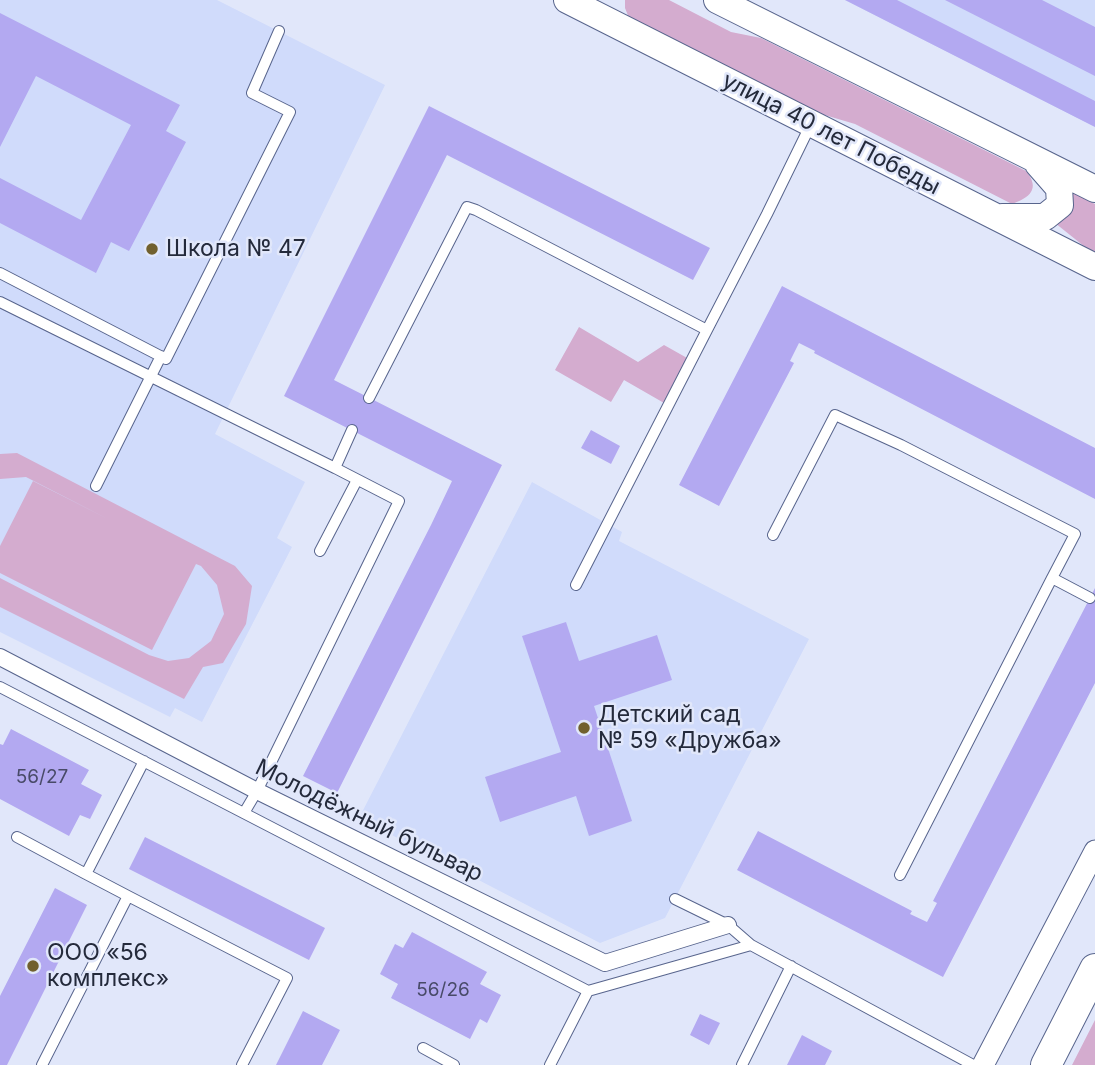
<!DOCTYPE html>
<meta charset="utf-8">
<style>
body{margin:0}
canvas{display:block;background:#e1e7fa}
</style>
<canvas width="1095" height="1065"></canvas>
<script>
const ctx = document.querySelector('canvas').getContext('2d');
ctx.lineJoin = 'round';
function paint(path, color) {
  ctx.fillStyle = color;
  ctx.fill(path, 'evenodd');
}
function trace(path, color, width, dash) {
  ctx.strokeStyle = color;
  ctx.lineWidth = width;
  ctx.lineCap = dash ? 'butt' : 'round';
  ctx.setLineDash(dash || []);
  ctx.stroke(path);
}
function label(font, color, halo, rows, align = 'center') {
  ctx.font = font + ' Inter,sans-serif';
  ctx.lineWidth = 5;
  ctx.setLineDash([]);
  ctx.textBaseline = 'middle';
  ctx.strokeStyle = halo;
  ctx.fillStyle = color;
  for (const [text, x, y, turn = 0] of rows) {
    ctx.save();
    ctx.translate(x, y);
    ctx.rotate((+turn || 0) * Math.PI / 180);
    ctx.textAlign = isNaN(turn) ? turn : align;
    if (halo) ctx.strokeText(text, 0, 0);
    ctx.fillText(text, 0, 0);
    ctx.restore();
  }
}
paint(new Path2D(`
 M0,0H217L385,85L215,434L305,482L277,538L292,547L202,722L175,708L170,717L0,632Z
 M845,0H1095V127Z
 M532,482L622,532L619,541L809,639L665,918L600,943L359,818Z`), '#d0dbfb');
paint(new Path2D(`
 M625,0H669L731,32L761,38L1026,171C1041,189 1029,198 1012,204L855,124L811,111L629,18L625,8Z
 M1070,191L1095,204V255L1055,223Z
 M579,327L638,362L664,345L696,363L671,407L624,380L611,402L555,370Z
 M17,453L235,566L252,586L246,624L223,663L203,667L184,699L0,607V578L149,655L168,661L189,658L211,641L224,614L217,585L201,566L196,564L152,650L0,573V546L33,481L110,520L26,477L0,479V454Z
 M1095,1020V1065H1072Z`), '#d4accf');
paint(new Path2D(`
 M845,0H897L1095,101V127Z
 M945,0H1042L1095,27V76Z
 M0,13L180,105L166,131L186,142L129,251L111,242L96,273L0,223V178L81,220L131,125L36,76L0,147Z
 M429,106L710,248L693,280L447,155L334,380L502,465L337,793L303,776L431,525L452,481L284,396Z
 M782,286L1095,448V499L814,353L815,351L799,343L790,361L794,363L719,506L679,485Z
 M591,430L620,446L611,464L581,448Z
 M1095,588V683L943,977L737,870L758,831L912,911L910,914L927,922L937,903L933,901Z
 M566,622L579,661L657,635L672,680L594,706L632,821L589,836L576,796L500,822L485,777L561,752L522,636Z
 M11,729L89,770L81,784L102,795L90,819L80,815L69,836L0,799V744L3,745Z
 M145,837L325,928L309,960L129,869Z
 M55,888L87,905L7,1065H0V996Z
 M412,932L487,972L480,984L501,995L487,1023L480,1019L470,1039L391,998L398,984L380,974L395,944L403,948Z
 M303,1011L340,1030L322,1065H276Z
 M700,1014L720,1023L709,1045L690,1035Z
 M802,1035L832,1051L825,1065H787Z`), '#b3a9f1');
const service = new Path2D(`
 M0,273L166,359L290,112L252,93L279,31
 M0,302L335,468
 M369,398L467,207L476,210L707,330L767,214L811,124
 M96,486L161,356
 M773,535L835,415L901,445L1075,534L1052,578
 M320,551L357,480
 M576,585L707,330
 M0,687L588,991L751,945L973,1065
 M244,813L257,791L399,501L335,468L352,430
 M17,837L86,874L144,761
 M900,875L1052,578L1090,598
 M128,896L287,978L242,1065
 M675,899L728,925L751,945
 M423,1048L454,1065
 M42,1065L128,896L86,874
 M550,1065L588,991
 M742,1065L791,966`);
const pedestrian = new Path2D(`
 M0,657L257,791L605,963L728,925`);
const minor = new Path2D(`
 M983,1065L1095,851`);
const tertiary = new Path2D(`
 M567,0L1095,267
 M717,0L1095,189
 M1002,217H1045L1060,205L1059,188L1038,164`);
const secondary = new Path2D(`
 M1046,1065L1095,969`);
trace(service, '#58658d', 12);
trace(pedestrian, '#58658d', 18);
trace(minor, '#58658d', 23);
trace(tertiary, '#58658d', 28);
trace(secondary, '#58658d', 32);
trace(service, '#fff', 10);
trace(pedestrian, '#fff', 16);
trace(minor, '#fff', 21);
trace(tertiary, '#fff', 26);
trace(secondary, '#fff', 30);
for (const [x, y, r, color] of [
 [152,249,7,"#71602e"],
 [584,728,7,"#71602e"],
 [33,966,7,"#71602e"]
]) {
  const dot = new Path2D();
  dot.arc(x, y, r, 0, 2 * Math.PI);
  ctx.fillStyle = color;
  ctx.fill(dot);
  trace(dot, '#e1e7fa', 2.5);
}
label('19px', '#484a68', null, [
 ["56/27",42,777],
 ["56/26",443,990]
]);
label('23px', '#242a3b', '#e1e7fa', [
 ["улица 40 лет Победы",831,134,27],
 ["Молодёжный бульвар",369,821,26]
]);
label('23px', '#242a3b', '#e1e7fa', [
 ["Школа № 47",166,249],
 ["Детский сад",598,715],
 ["№ 59 «Дружба»",598,741],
 ["ООО «56",47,953],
 ["комплекс»",47,979]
], 'left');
</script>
